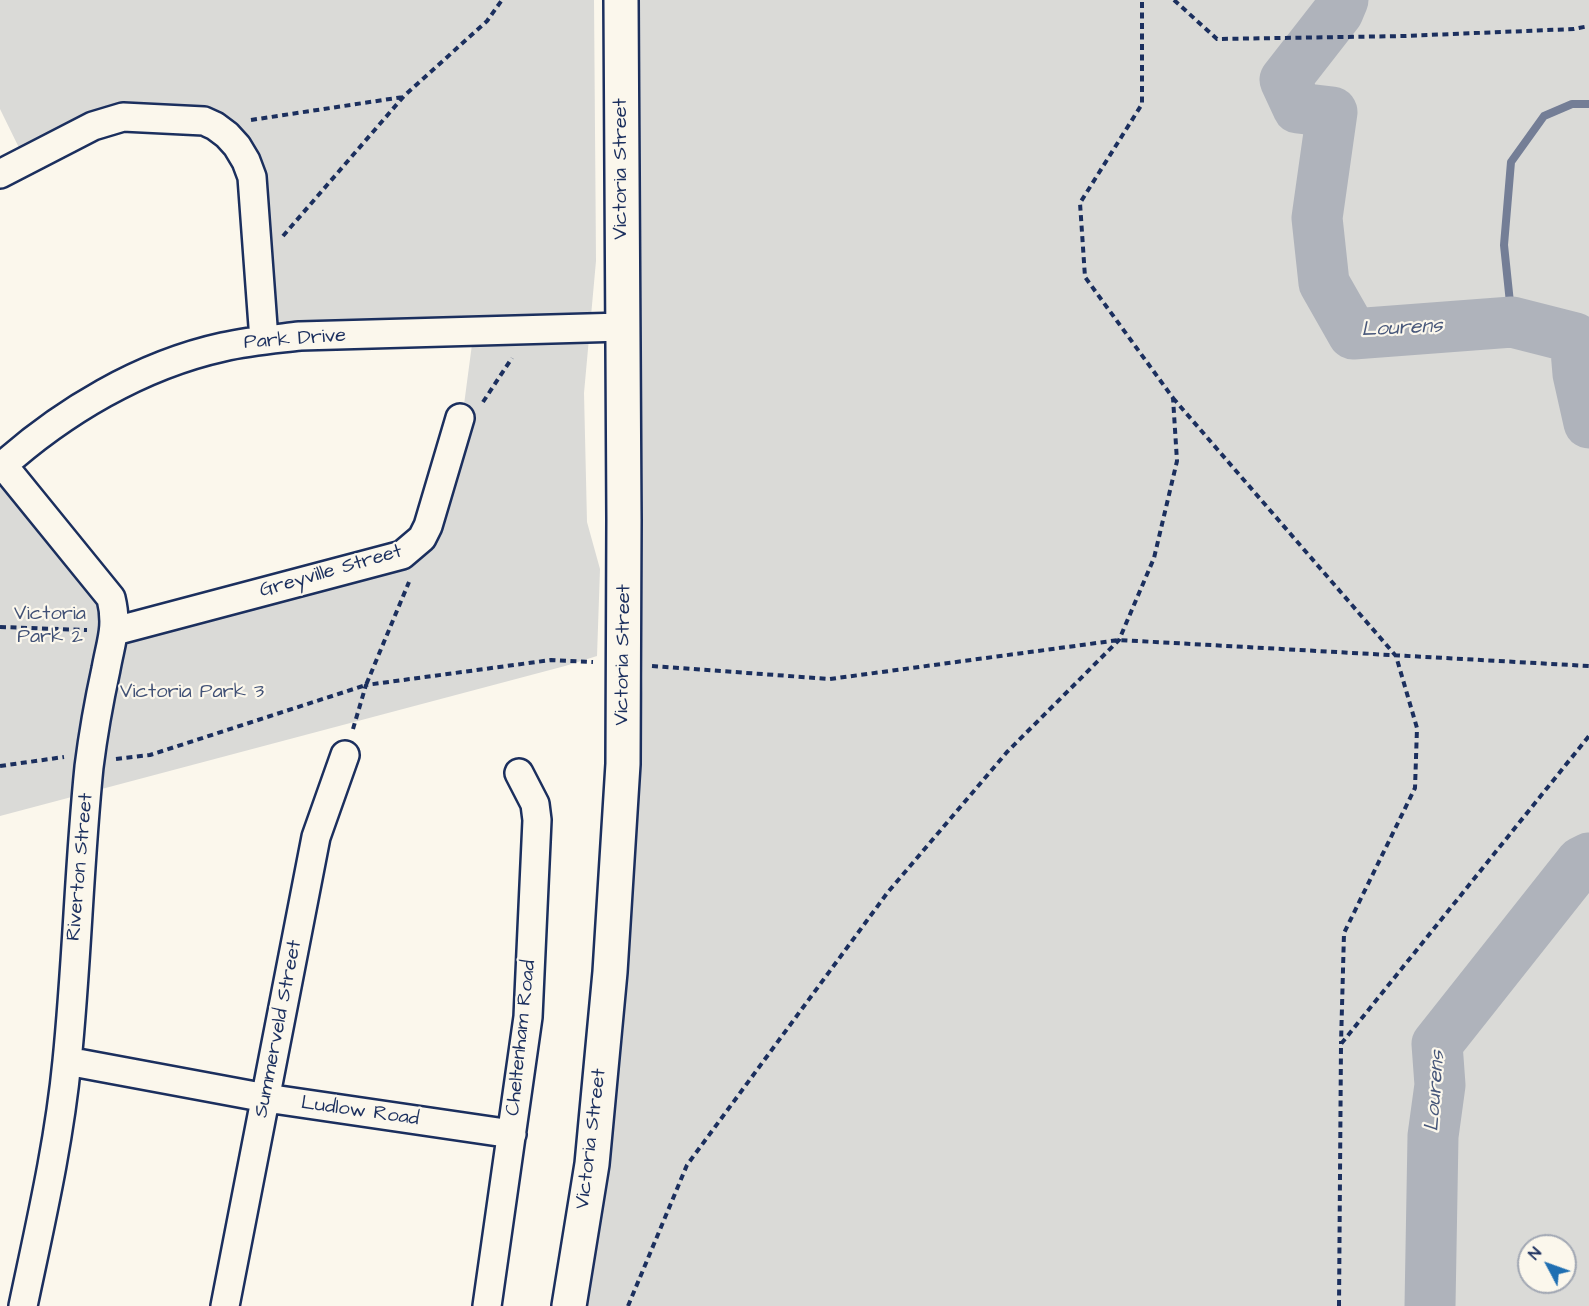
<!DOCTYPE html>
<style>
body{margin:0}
#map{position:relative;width:1589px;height:1306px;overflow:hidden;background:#fbf7ec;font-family:"Architects Daughter",sans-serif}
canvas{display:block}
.north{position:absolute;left:1517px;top:1234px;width:60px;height:60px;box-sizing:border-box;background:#fbf7ec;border:2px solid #a1a7b3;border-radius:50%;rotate:311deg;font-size:16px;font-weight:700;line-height:24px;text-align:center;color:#1b2f5e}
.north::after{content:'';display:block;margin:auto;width:21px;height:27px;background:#1f6fb2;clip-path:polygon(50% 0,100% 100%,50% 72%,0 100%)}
</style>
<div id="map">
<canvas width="1589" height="1306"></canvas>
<div class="north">N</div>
</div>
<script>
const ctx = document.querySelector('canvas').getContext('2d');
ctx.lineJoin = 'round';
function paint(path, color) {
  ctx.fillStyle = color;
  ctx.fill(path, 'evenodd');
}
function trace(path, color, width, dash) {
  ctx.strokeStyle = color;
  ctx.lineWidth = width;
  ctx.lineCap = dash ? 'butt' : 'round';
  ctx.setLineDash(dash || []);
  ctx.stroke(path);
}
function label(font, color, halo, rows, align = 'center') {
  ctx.font = font + ' "Architects Daughter",sans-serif';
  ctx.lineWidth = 4.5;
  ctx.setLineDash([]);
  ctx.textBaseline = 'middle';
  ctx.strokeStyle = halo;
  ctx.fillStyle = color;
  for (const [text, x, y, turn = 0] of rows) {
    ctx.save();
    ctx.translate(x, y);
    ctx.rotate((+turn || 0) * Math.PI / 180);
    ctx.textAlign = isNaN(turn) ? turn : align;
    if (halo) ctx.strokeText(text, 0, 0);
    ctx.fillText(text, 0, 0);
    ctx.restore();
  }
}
paint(new Path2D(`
 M0,0H594L596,261L584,393L587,522L600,569L597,656L565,666L0,816V470L123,634L401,557L462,420L474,329L265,338L253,176L223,129L122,115L25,160L0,109Z
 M640,0H1589V1306H586L623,1035L643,677ZM1529,1246H1565V1282H1529Z`), '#dadad7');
trace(new Path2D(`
 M1512,322L1504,245L1511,162L1544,116L1572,104H1589`), '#747e96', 8);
trace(new Path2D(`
 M1343,0L1338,12L1285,80L1298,108L1332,112L1317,218L1324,283L1353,334L1512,322L1575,338L1578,374L1589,423
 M1430,1306L1433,1136L1440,1085L1437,1044L1581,862L1589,858`), '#afb3bb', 51);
const minor = new Path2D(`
 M0,174L93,126L123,117L204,121L215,126L227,135L237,146L246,161L252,177L264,340
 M3,465L111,598C118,627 111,641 106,669C99,701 93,735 89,767C79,865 77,963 67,1061C59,1144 40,1225 23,1306
 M0,468C62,412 141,365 223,347C249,341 275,339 300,336L623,327
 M115,631L402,555L422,538L428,526L460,418
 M67,1061L266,1098L512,1134
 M225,1306L316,837L345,755
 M487,1306L528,1017L537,820L535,804L519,773`);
const major = new Path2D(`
 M569,1306L592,1164L610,972L623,764L624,519L621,0`);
trace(minor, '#1b2f5e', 32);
trace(major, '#1b2f5e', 38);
trace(new Path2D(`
 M1174,0L1217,39L1404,36L1574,29L1589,26
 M251,120L403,97
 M283,236L404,96L487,21L502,0
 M1173,398L1396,656L1417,728L1415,788L1344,933L1341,1044
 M483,402L512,358
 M0,627L87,630
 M652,666L830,679L1119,640L1589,666
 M353,729L366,685L551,660L593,662
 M116,759L150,755L366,685L409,582
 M0,766L64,757
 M628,1306L687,1165L888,892L1007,752L1119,640L1154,558L1177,461L1173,398L1085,277L1080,203L1142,104V0
 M1339,1306L1341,1044L1589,736`), '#1b2f5e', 4, [6, 4.5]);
trace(minor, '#fbf7ec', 27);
trace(major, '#fbf7ec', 33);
label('20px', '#1b2f5e', '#fbf7ec', [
 ["Victoria Street",622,169,-90],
 ["Park Drive",295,340,-4],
 ["Greyville Street",331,572,-16],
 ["Victoria Street",624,655,-89],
 ["Riverton Street",81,867,-85],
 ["Summerveld Street",279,1029,-79],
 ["Cheltenham Road",522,1038,-84],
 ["Ludlow Road",360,1112,8],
 ["Victoria Street",592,1139,-83]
]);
label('20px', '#415176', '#fbf7ec', [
 ["Victoria",50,615],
 ["Park 2",50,638],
 ["Victoria Park 3",192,693]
]);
label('italic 21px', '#47577a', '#fbf7ec', [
 ["Lourens",1402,329,-3],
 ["Lourens",1436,1091,-86]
]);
</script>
